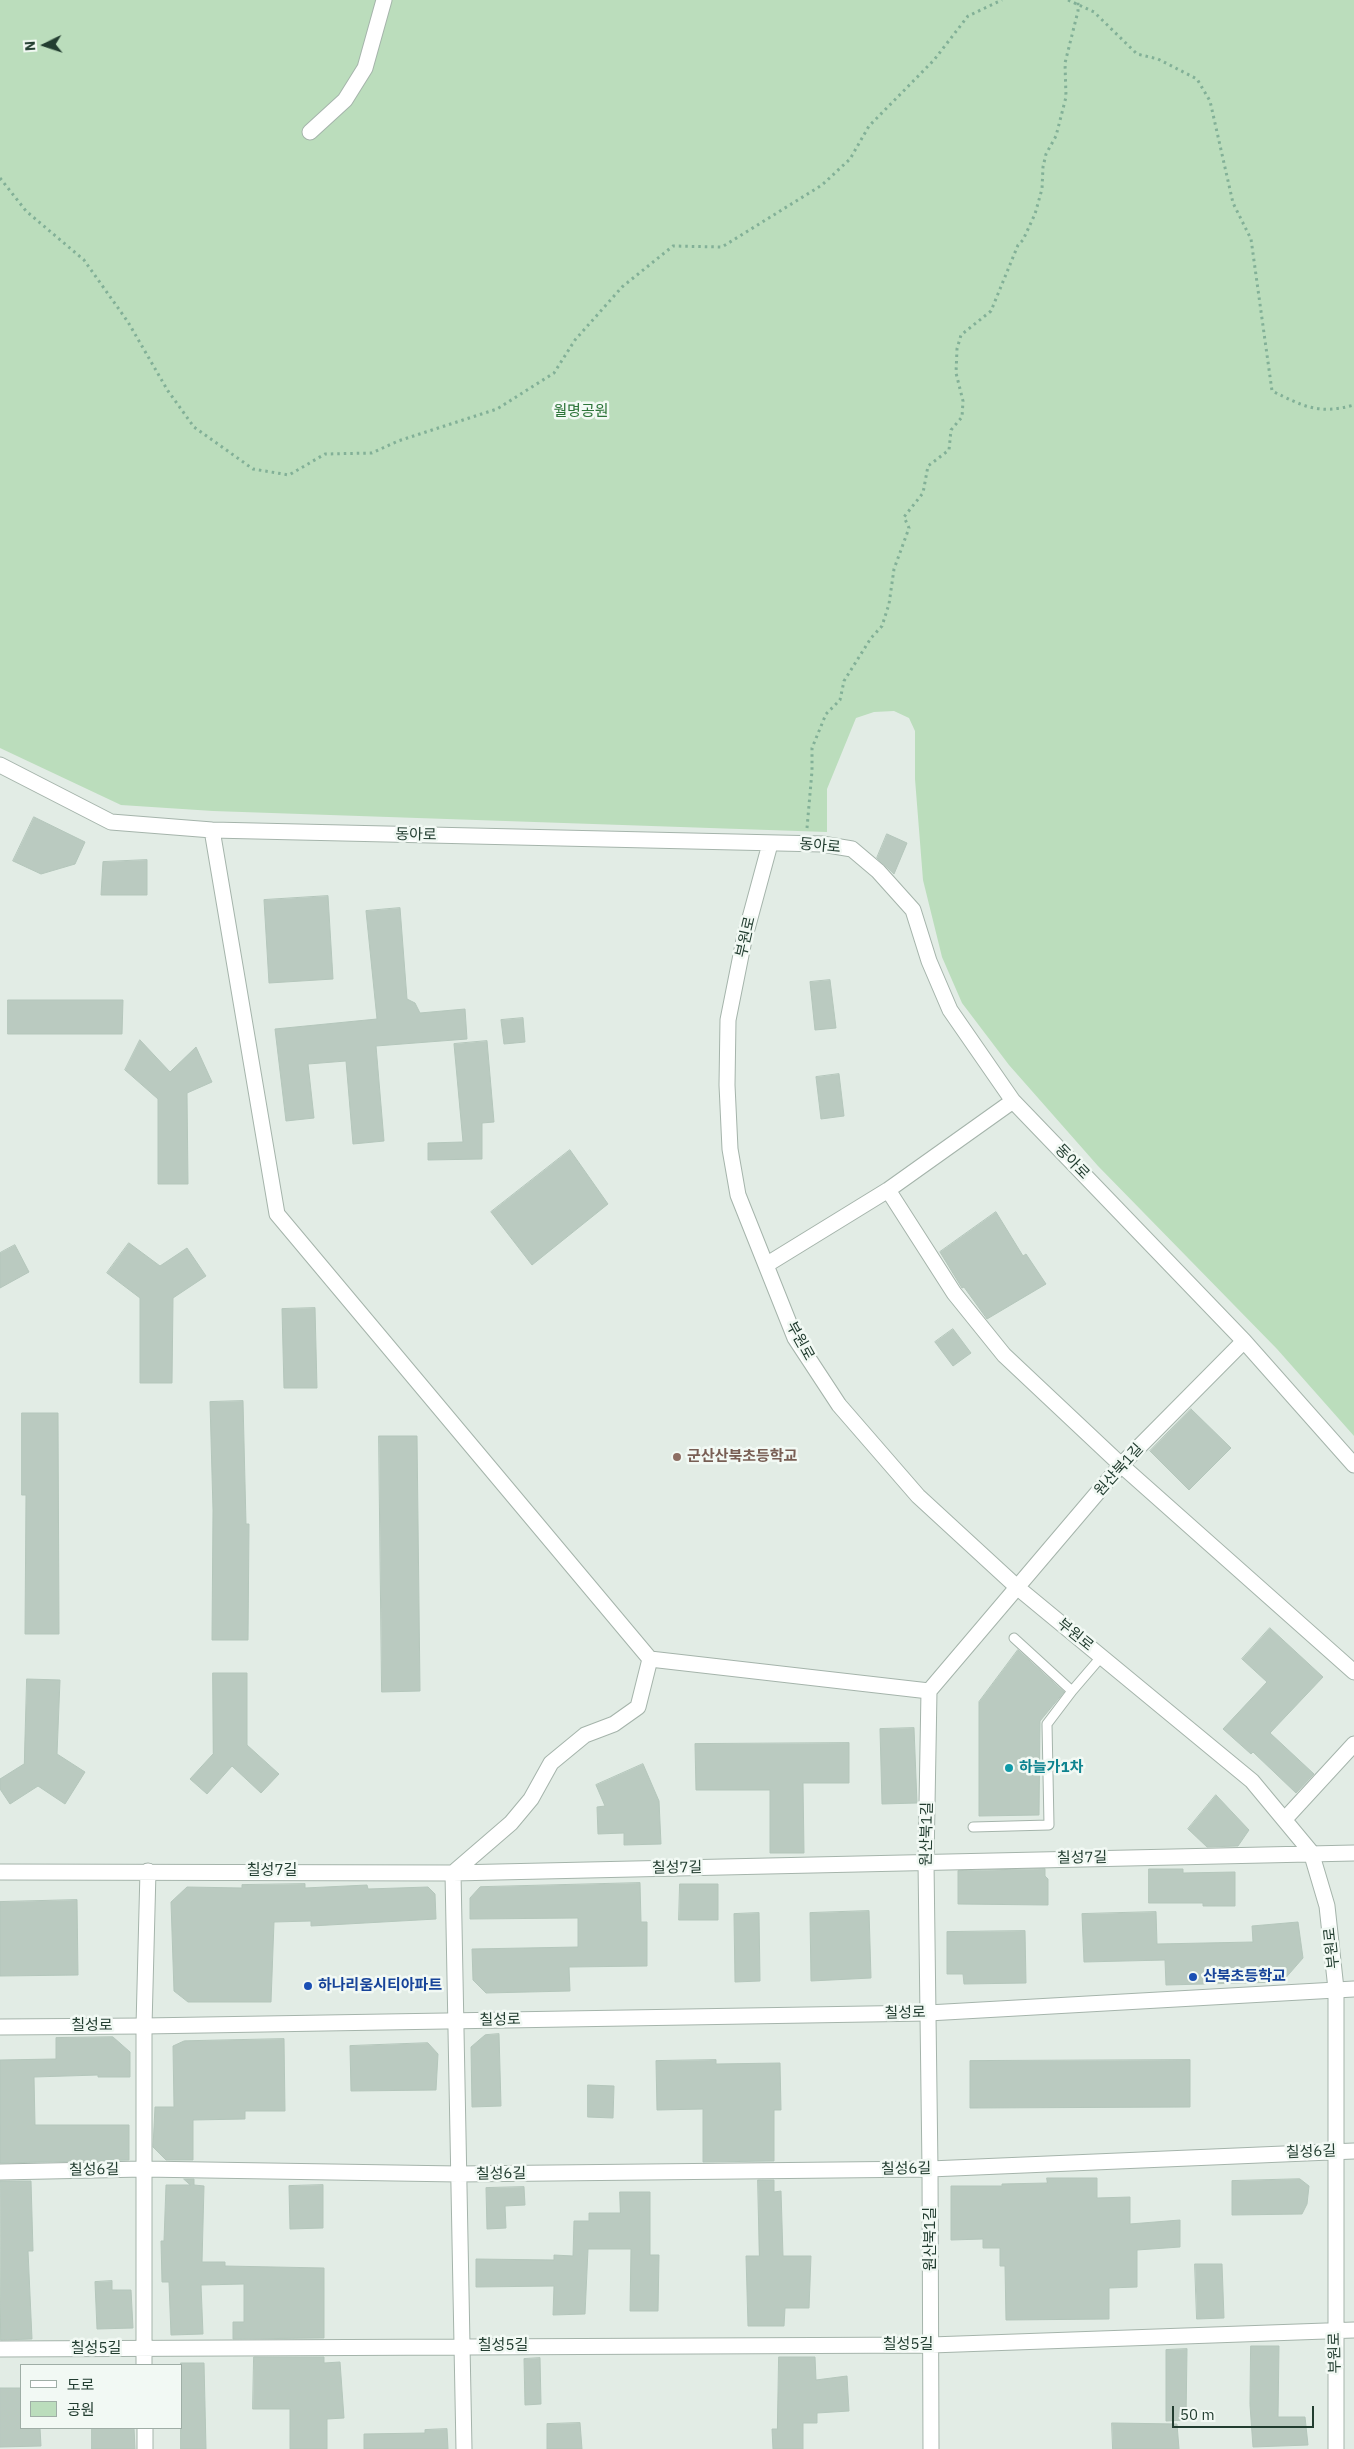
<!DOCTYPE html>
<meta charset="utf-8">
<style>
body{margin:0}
#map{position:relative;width:1354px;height:2449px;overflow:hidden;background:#e2ece5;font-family:"IBM Plex Sans","Noto Sans KR",sans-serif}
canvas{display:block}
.legend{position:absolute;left:20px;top:2364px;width:162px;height:65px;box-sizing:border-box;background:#f2f9f4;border:1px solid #9faea6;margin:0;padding:6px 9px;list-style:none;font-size:15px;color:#223d30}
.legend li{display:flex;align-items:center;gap:10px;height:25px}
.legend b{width:25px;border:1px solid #9faea6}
.north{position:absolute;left:20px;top:20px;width:50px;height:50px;-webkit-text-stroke:4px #f2f9f4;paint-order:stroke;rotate:266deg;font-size:14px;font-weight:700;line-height:20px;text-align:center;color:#223d30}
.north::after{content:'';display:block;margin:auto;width:18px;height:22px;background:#223d30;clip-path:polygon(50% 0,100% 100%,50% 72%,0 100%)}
.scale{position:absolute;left:1172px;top:2406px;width:142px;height:22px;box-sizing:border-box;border:2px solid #223d30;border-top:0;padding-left:6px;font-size:15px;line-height:18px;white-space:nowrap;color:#223d30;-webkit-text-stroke:4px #f2f9f4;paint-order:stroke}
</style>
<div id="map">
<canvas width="1354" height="2449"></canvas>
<ul class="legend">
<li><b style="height:6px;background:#fff"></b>도로</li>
<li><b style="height:14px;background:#bbddbc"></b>공원</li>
</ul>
<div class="north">N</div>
<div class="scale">50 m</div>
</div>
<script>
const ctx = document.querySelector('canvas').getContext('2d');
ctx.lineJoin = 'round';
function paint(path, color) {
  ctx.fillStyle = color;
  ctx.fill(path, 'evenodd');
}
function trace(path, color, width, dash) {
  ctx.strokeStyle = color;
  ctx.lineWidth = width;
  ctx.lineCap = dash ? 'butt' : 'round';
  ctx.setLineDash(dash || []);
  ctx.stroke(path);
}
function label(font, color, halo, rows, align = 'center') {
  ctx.font = font + ' "IBM Plex Sans","Noto Sans KR",sans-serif';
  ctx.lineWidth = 5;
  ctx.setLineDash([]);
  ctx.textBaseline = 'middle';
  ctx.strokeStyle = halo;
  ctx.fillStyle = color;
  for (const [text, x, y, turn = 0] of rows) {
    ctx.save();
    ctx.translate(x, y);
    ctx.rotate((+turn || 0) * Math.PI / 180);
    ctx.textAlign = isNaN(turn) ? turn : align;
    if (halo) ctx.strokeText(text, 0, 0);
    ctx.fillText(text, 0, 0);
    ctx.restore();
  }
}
paint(new Path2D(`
 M0,0H1354V1436L1277,1349L1098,1166L1009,1065L962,1003L942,957L923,880L915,779V731L909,718L894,711L874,712L856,718L827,789V832L213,811L121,805L0,748Z`), '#bbddbc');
const building = new Path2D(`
 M34,817L85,842L75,864L41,874L13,861Z
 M887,834L907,843L894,874L877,858Z
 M147,860V895H101L103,862Z
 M328,896L333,979L269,983L264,900Z
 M400,908L407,999L415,1003L420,1013L465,1009L467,1039L376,1046L384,1141L353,1144L346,1061L308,1064L314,1118L286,1121L275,1029L377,1019L366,911Z
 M830,980L836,1028L815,1030L810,982Z
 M8,1000H123L122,1034H8Z
 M523,1018L525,1042L504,1044L501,1020Z
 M140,1040L170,1072L196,1047L212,1082L187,1093L188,1184H158V1099L125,1070Z
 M487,1041L494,1122L482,1123V1159L428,1160V1143L463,1142L454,1044Z
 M839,1074L844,1116L821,1119L816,1077Z
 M570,1150L608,1204L532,1265L491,1212Z
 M996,1212L1023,1256L1026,1254L1046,1284L987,1319L964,1287L962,1288L940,1252Z
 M129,1243L160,1266L187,1248L206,1276L173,1298L172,1383H140V1298L107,1273Z
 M15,1245L29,1272L0,1288V1253Z
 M315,1308L317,1388H284L282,1309Z
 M953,1329L971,1353L953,1366L935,1342Z
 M243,1401L246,1524H249L248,1640H212L213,1510L210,1402Z
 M1191,1409L1231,1448L1189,1490L1150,1451Z
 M22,1413H58L59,1634H25L26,1495H22Z
 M379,1436H417L420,1691L382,1692Z
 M1270,1628L1323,1677L1270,1733L1314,1774L1296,1793L1253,1752L1251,1754L1223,1729L1267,1682L1242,1659Z
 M1018,1650L1064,1692L1040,1721L1039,1815L979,1816V1702Z
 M213,1673H247V1745L279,1774L261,1793L232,1766L207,1794L190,1779L213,1754Z
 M27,1679L60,1680L57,1754L85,1772L65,1804L38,1786L10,1804L0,1789V1779L24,1764Z
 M914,1728L917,1803L882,1804L880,1729Z
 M849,1743V1783H803L804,1853H770V1790H696L695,1744Z
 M643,1764L659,1801L661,1844L624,1845V1833L598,1834L597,1807L605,1806L596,1785Z
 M1216,1795L1249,1830L1238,1846L1207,1847L1188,1829Z
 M1045,1869V1876L1048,1879V1905L958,1904V1871Z
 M1149,1869H1183V1873L1235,1872V1906H1203V1903H1149Z
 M640,1883L641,1922H647V1966L569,1967L570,1991L486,1993L473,1980L472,1949L578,1947V1918L470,1919V1898L480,1887Z
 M305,1884V1888L367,1885L368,1889L428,1887L435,1894L436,1919L311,1926V1921L274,1922L271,2002H188L174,1991L171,1902L187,1887L242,1888V1885Z
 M680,1884H718V1920H679Z
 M77,1900L78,1975L0,1976V1902Z
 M869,1911L871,1978L811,1981L810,1913Z
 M1156,1912L1157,1944L1253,1942L1252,1926L1298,1922L1303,1958L1282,1982L1166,1985L1165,1960L1084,1962L1082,1914Z
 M759,1913L760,1981L735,1982L734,1914Z
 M1025,1931L1026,1983L964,1984L963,1974H947V1932Z
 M499,2034L501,2106L472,2107L471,2047L485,2035Z
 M113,2037L130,2052V2077H98V2075L34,2077L35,2125H129V2160L0,2163V2060L56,2059V2038Z
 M284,2039L285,2111H245V2119L193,2120V2160H166L153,2147L155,2107H174L173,2046L184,2041Z
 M428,2043L438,2054L436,2090L351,2091L350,2046Z
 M716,2060V2064L780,2063L781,2110H774V2161L703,2162V2109L657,2110L656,2061Z
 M1190,2060V2107L970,2108V2061Z
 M588,2085L614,2086L613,2118L588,2117Z
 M1047,2178H1097V2198L1130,2197V2224L1180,2220V2247L1137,2250V2287L1109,2288V2319L1006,2320L1005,2266H1000V2248H983V2239L951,2240V2186H1002V2184L1047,2183Z
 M184,2179H194V2185L204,2186L202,2262H225V2266L324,2268V2338L233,2339V2322H244V2284L201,2285L203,2334L171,2335L169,2282H162L161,2241H164L166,2185H190Z
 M1300,2179L1309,2186L1307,2204L1302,2214L1232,2215V2181Z
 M758,2180H774V2192L781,2191L783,2256H811L809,2308H785L784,2326H748L746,2256H759Z
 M0,2181H31L33,2251H28L32,2339L1,2340Z
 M323,2185V2228L290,2229L289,2186Z
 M524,2187L525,2205L505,2206L506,2228L487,2229L486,2188Z
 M620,2192H650V2255H659L658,2311H630L631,2249H588L585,2314L553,2315L554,2286L476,2287V2259L554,2260V2255L573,2256L574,2221H589V2213H620Z
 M1195,2264H1222L1224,2318L1197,2319Z
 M112,2281V2290H131L133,2328L97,2329L95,2282Z
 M1251,2346H1279L1278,2417H1305L1308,2445L1253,2447L1250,2405Z
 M1187,2349L1186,2420L1166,2421V2350Z
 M254,2357H324V2363L340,2362L344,2418L327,2419V2449H290V2409H253Z
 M779,2357H815L816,2380L847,2376L849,2411L817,2413V2423H803V2449H773L772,2429H777Z
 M540,2358L541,2404L525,2405L524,2359Z
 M181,2363H204L206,2449H181Z
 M0,2388H21V2428H40L41,2446L0,2447Z
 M580,2423L582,2449H547V2424Z
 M1112,2423L1177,2424L1179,2449H1113Z
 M92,2428H134L135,2449H92Z
 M447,2429L448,2449H364V2434L425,2433V2430Z`);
paint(building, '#bacac0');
trace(building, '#b4c6bb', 1);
const service = new Path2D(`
 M1072,1691L1102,1656
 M973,1827L1049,1825L1047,1724L1072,1691L1014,1638`);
const minor = new Path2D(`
 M310,132L345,100L365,68L384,0
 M0,765L111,822L212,830L822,844L852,849L878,871L913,910L929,961L950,1010L1013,1101L1244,1341L1354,1465
 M212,830L277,1214L650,1659
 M770,844L744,940L728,1020L727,1085L730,1149L738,1195L795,1338L839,1405L918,1496L1018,1588L1252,1781L1311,1852L1327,1906L1336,1989V2449
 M888,1190L954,1293L1004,1355L1121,1465L1354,1672
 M766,1265L888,1190L1013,1101
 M1285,1819L1354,1744
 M0,1872L453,1873L1354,1853
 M453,1873L511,1823L531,1799L551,1763L585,1735L614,1724L638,1707L650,1659L929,1691
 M453,1873L464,2449
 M0,2172L143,2169L458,2174L930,2169L1354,2151
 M0,2349L931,2345L1354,2330
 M144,2365V2026L148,1871
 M145,2428V2449
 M931,2449L930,2169L926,1862L929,1691L1121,1465L1244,1341`);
const tertiary = new Path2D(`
 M0,2027L144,2026L928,2013L1354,1989`);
trace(service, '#a5b4ab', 11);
trace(minor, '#a5b4ab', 17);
trace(tertiary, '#a5b4ab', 17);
trace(new Path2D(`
 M1068,0L1094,12L1137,54L1158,59L1197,79L1210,101L1233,203L1251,239L1272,391C1303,406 1318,415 1354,405
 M0,178L26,211L84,260L128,322L168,391L194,427L253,469L289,475L325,454L372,453L398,441L497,409L554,373L575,340L622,287L673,246L722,247L822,185L850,159L869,126L934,60L968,16L1002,0
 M807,828L812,771V748L826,714L840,700L844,681L871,638L882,626L889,604L894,569L909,528L904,517L923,493L928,466L949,450L951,430L962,417L963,401L956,373L957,349L961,335L991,311L1018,245L1023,240L1035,214L1042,189L1043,167L1046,154L1056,136L1066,97L1065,63L1078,11V0`), '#82b097', 3, [2.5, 4]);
trace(service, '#fff', 9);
trace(minor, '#fff', 15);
trace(tertiary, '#fff', 15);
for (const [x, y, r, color] of [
 [677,1457,5,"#8d6e63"],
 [1009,1768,5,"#0f9aa8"],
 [1193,1977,5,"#1a4fb4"],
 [308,1986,5,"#1a4fb4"]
]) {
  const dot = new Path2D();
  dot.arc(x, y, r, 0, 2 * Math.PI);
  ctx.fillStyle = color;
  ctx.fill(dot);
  trace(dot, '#f2f9f4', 2);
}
label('15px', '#2c7438', '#f2f9f4', [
 ["월명공원",581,412]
]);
label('15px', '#223d30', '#f2f9f4', [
 ["동아로",416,835,1],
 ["동아로",820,846,5],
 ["부원로",746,937,-77],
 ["동아로",1072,1162,46],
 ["부원로",800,1341,61],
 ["원산북1길",1119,1470,-48],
 ["부원로",1075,1635,39],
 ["원산북1길",927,1834,-89],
 ["칠성7길",1082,1858,-1],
 ["칠성7길",677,1868,-1],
 ["칠성7길",272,1871],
 ["부원로",1332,1948,-96],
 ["칠성로",905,2013,-1],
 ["칠성로",500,2020,-1],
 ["칠성로",92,2026],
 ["칠성6길",1311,2152,-2],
 ["칠성6길",906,2169,-1],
 ["칠성6길",94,2170,-1],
 ["칠성6길",501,2174,-1],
 ["원산북1길",931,2239,-90],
 ["칠성5길",908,2345],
 ["칠성5길",503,2346],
 ["칠성5길",96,2349],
 ["부원로",1335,2353,-91]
]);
label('bold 15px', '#785e54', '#f2f9f4', [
 ["군산산북초등학교",687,1457]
], 'left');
label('bold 15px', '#0d838f', '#f2f9f4', [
 ["하늘가1차",1019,1768]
], 'left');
label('bold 15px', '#164399', '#f2f9f4', [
 ["산북초등학교",1203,1977],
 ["하나리움시티아파트",318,1986]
], 'left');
</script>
